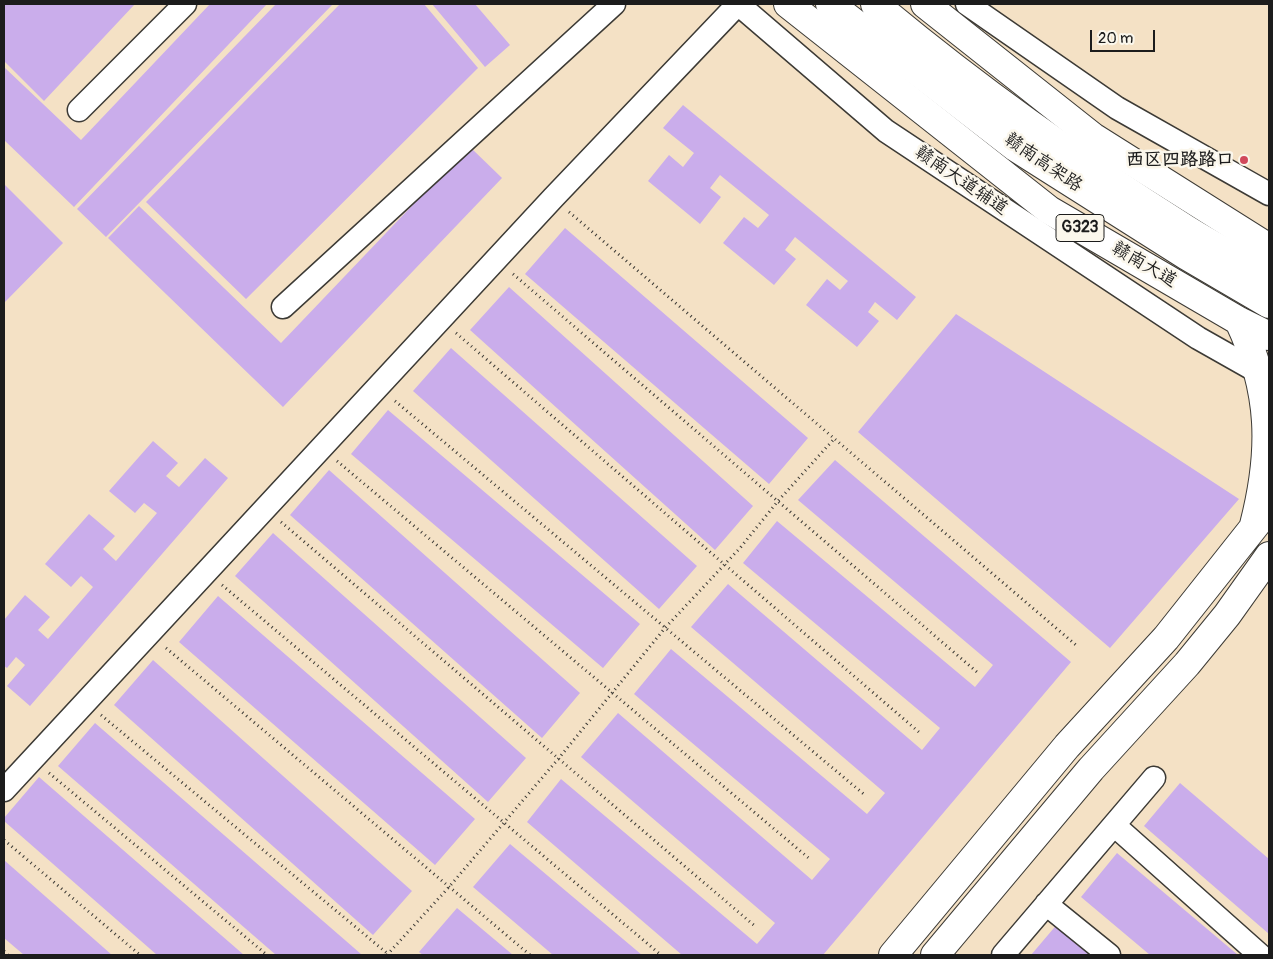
<!DOCTYPE html>
<meta charset="utf-8">
<style>
body{margin:0}
#map{position:relative;width:1273px;height:959px;overflow:hidden;background:#f4e1c5;font-family:Pangolin,sans-serif}
canvas{display:block}
.frame{position:absolute;inset:0;border:5px solid #1c1c1c;pointer-events:none}
.scale{position:absolute;left:1090px;top:30px;width:65px;height:22px;box-sizing:border-box;border:2px solid #1c1c1c;border-top:0;padding-left:6px;font-size:15px;line-height:18px;white-space:nowrap;color:#1c1c1c;-webkit-text-stroke:4px #fbf7ec;paint-order:stroke}
</style>
<div id="map">
<canvas width="1273" height="959"></canvas>
<div class="frame"></div>
<div class="scale">20 m</div>
</div>
<script>
const ctx = document.querySelector('canvas').getContext('2d');
ctx.lineJoin = 'round';
function paint(path, color) {
  ctx.fillStyle = color;
  ctx.fill(path, 'evenodd');
}
function trace(path, color, width, dash) {
  ctx.strokeStyle = color;
  ctx.lineWidth = width;
  ctx.lineCap = dash ? 'butt' : 'round';
  ctx.setLineDash(dash || []);
  ctx.stroke(path);
}
function label(font, color, halo, rows, align = 'center') {
  ctx.font = font + ' Pangolin,"LXGW WenKai TC",sans-serif';
  ctx.lineWidth = 5;
  ctx.setLineDash([]);
  ctx.textBaseline = 'middle';
  ctx.strokeStyle = halo;
  ctx.fillStyle = color;
  for (const [text, x, y, turn = 0] of rows) {
    ctx.save();
    ctx.translate(x, y);
    ctx.rotate((+turn || 0) * Math.PI / 180);
    ctx.textAlign = isNaN(turn) ? turn : align;
    if (halo) ctx.strokeText(text, 0, 0);
    ctx.fillText(text, 0, 0);
    ctx.restore();
  }
}
paint(new Path2D(`
 M4,4H135L44,101L4,61Z
 M210,4H267L74,207L4,140V67L81,140Z
 M276,4H333L106,237L77,209Z
 M340,4H424L478,68L246,299L146,202Z
 M432,4H475L510,45L485,67Z
 M683,105L916,297L897,320L875,302L868,312L879,321L857,347L806,305L827,279L840,290L848,281L795,237L785,250L796,259L774,285L723,243L744,217L758,228L769,215L720,175L710,188L721,197L700,224L648,181L669,155L683,167L694,153L663,128Z
 M469,146L502,178L283,407L108,238L139,206L281,343Z
 M4,184L63,243L4,303Z
 M565,228L808,438L769,484L525,274Z
 M509,287L753,506L715,550L470,330Z
 M956,314L1239,499L1110,648L858,432Z
 M451,348L697,566L659,609L413,391Z
 M388,410L640,624L603,668L351,454Z
 M153,441L178,463L166,476L179,487L205,458L228,478L30,706L7,686L25,665L16,657L7,668L4,666V620L25,595L50,617L38,630L48,639L93,587L81,576L71,587L45,564L89,514L115,536L103,549L116,561L157,513L144,503L135,513L109,491Z
 M835,460L1071,662L823,955H682L527,822L561,779L757,944L775,923L581,757L618,713L812,880L830,859L634,694L671,649L867,814L885,793L691,627L728,584L922,750L940,728L743,563L777,521L975,687L993,665L798,500Z
 M329,470L580,693L542,738L290,515Z
 M273,533L526,758L488,802L235,576Z
 M218,596L475,819L435,865L179,642Z
 M153,660L412,891L373,935L114,705Z
 M95,723L361,954L360,955H276L58,766Z
 M39,777L244,955H157L4,821V818Z
 M1180,783L1269,859V934L1144,826Z
 M510,844L642,955H553L473,887Z
 M1117,853L1238,955H1150L1081,897Z
 M4,860L112,955H24L4,938Z
 M457,908L513,955H423L419,952Z
 M1059,922L1098,955H1031Z`), '#caadeb');
const minor = new Path2D(`
 M738,4L886,131L1198,338L1267,377
 M967,4L1117,108L1269,194
 M79,110L185,4
 M283,307L614,4
 M4,790L553,198L738,4
 M1114,825L1260,955
 M1046,904L1109,955
 M1003,955L1154,778`);
const major = new Path2D(`
 M788,4L1049,210L1239,321L1269,336
 M925,4L1093,137L1269,248
 M1239,321C1272,391 1273,451 1254,525
 M893,955L1067,746L1166,638L1269,508
 M935,955L1091,769L1187,664L1227,615L1269,556`);
const highway = new Path2D(`
 M830,4L1015,147L1187,256L1269,304
 M875,4C973,86 1078,161 1186,229C1213,246 1242,261 1269,276`);
trace(minor, '#3c3a35', 25);
trace(major, '#3c3a35', 30);
trace(highway, '#3c3a35', 30);
trace(new Path2D(`
 M569,212L1076,645
 M513,274L977,672
 M456,333L920,733
 M395,401L866,796
 M337,461L811,860
 M281,522L756,927
 M222,585L661,955
 M166,648L530,955
 M101,715L388,954
 M49,773L267,955
 M4,840L140,955
 M4,951L8,955
 M387,955L449,887L559,758L665,628L740,548L778,501L834,439`), '#3c3a35', 3, [1, 4]);
trace(minor, '#fff', 22);
trace(major, '#fff', 28);
trace(highway, '#fff', 28);
for (const [x, y, r, color] of [
 [1244,160,5,"#d1495b"]
]) {
  const dot = new Path2D();
  dot.arc(x, y, r, 0, 2 * Math.PI);
  ctx.fillStyle = color;
  ctx.fill(dot);
  trace(dot, '#fbf7ec', 2);
}
for (const [x, y, w] of [
 [1080,228,48]
]) {
  const box = new Path2D();
  box.roundRect(x - w / 2, y - 13.5, w, 27, 4);
  ctx.fillStyle = '#fbf7ec';
  ctx.fill(box);
  trace(box, '#1c1c1c', 1);
}
label('bold 16px', '#1c1c1c', null, [
 ["G323",1080,228]
]);
label('bold 18px', '#1c1c1c', '#fbf7ec', [
 ["西区四路路口",1234,160]
], 'right');
label('18px', '#1c1c1c', '#fbf7ec', [
 ["赣南高架路",1043,163,34],
 ["赣南大道辅道",961,181,34],
 ["赣南大道",1144,265,30]
]);
</script>
